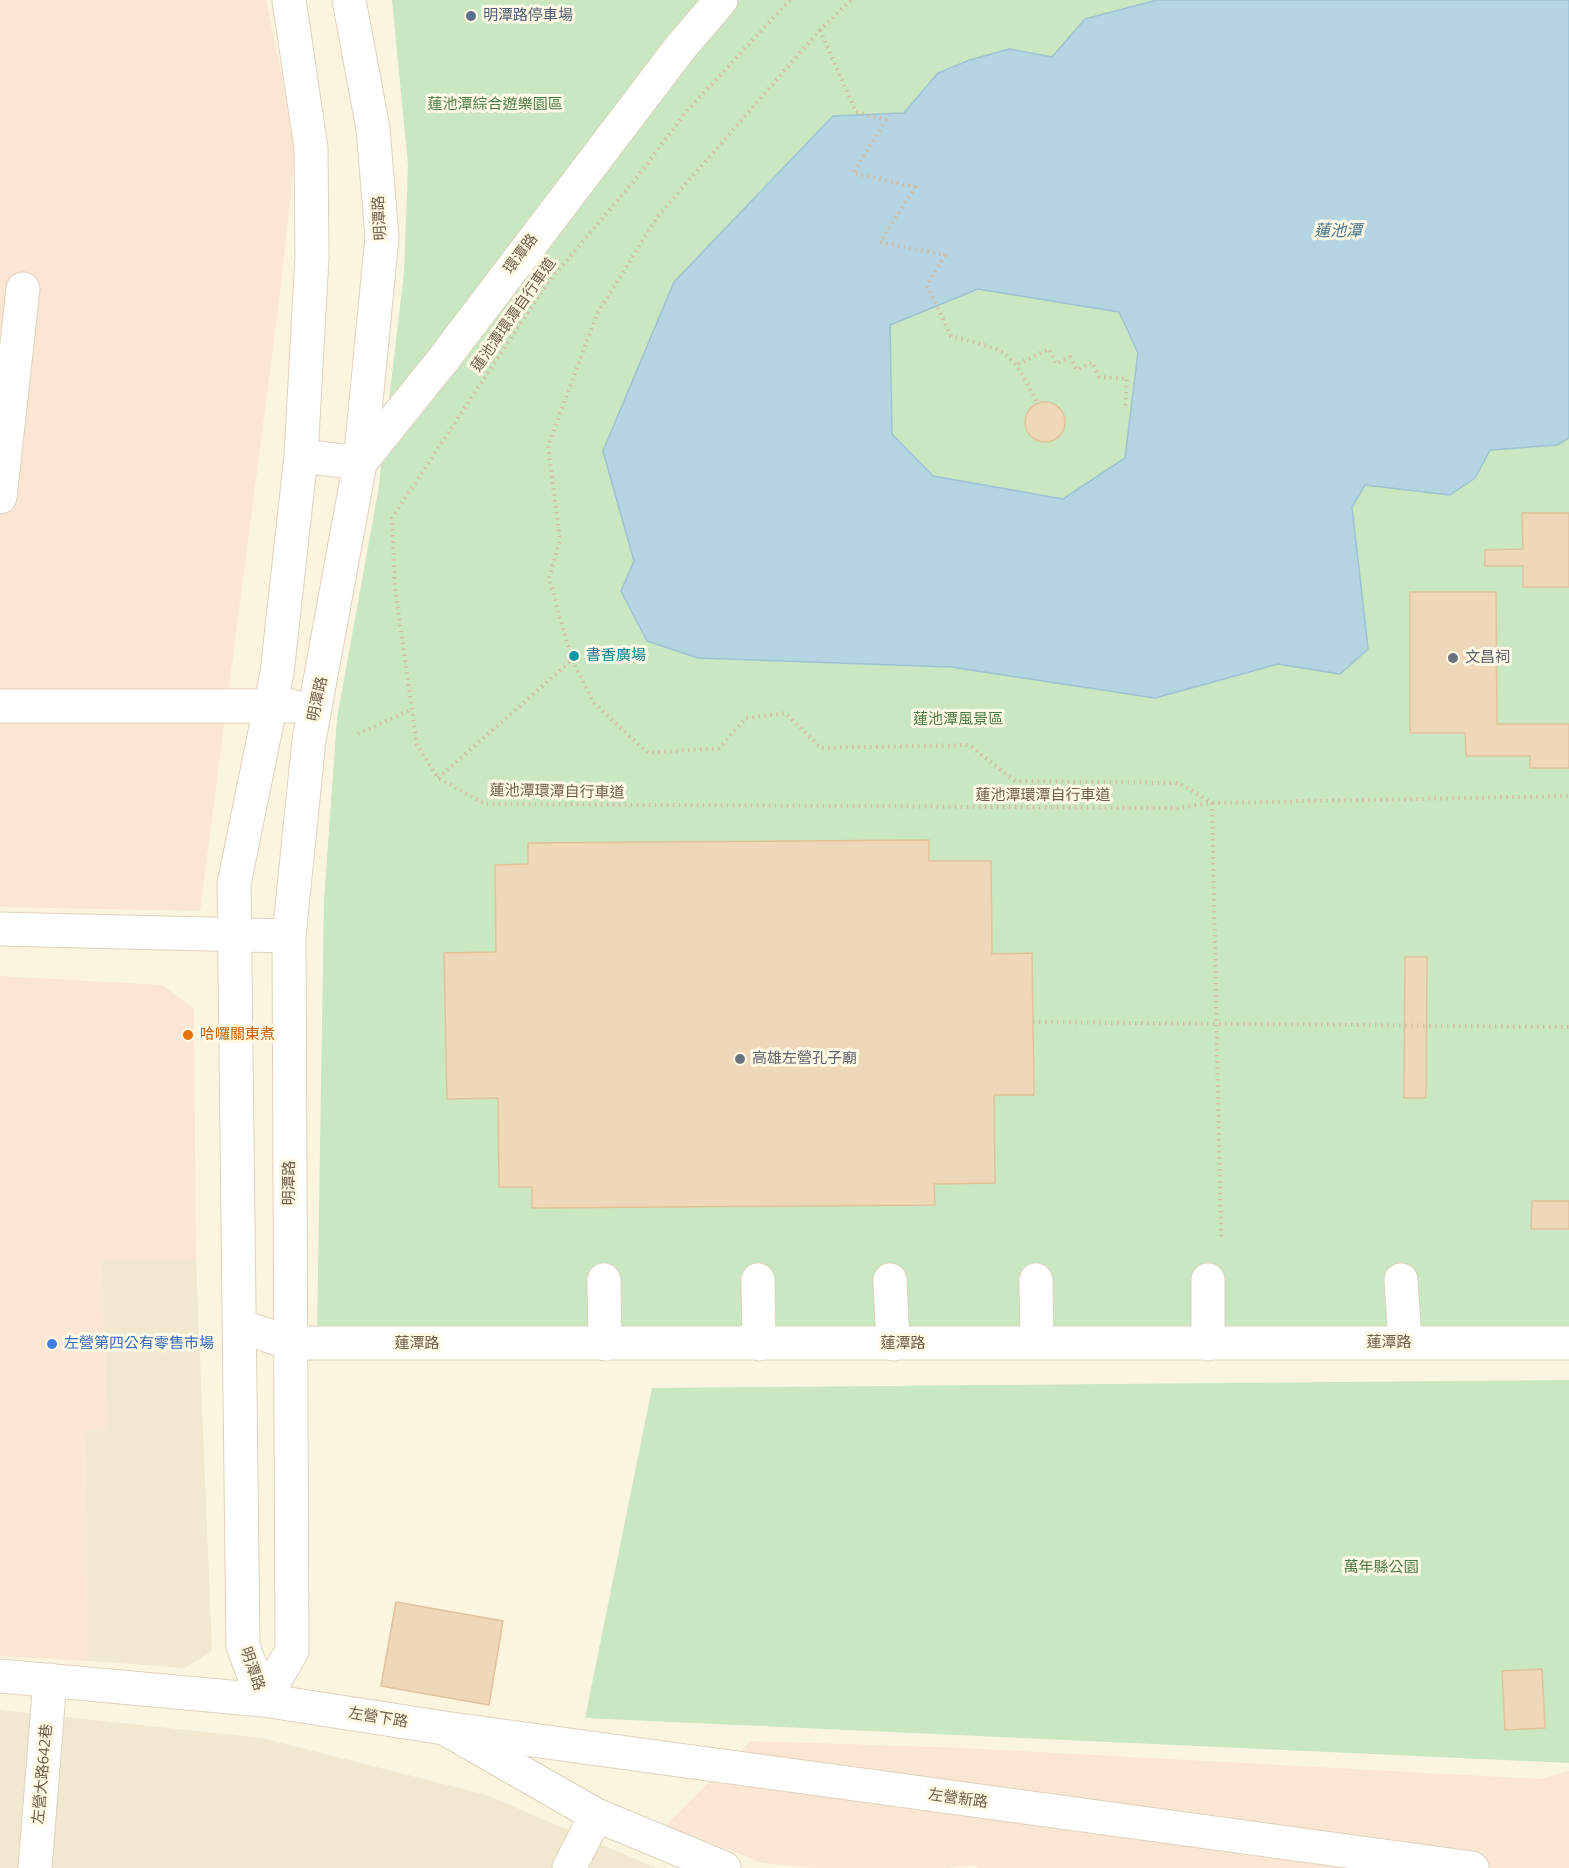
<!DOCTYPE html>
<meta charset="utf-8">
<style>
body{margin:0}
canvas{display:block;background:#fbf5e0}
</style>
<canvas width="1569" height="1868"></canvas>
<script>
const ctx = document.querySelector('canvas').getContext('2d');
ctx.lineJoin = 'round';
function paint(path, color) {
  ctx.fillStyle = color;
  ctx.fill(path, 'evenodd');
}
function trace(path, color, width, dash) {
  ctx.strokeStyle = color;
  ctx.lineWidth = width;
  ctx.lineCap = dash ? 'butt' : 'round';
  ctx.setLineDash(dash || []);
  ctx.stroke(path);
}
function label(font, color, halo, rows, align = 'center') {
  ctx.font = font + ' "Open Sans","Noto Sans TC",sans-serif';
  ctx.lineWidth = 6;
  ctx.setLineDash([]);
  ctx.textBaseline = 'middle';
  ctx.strokeStyle = halo;
  ctx.fillStyle = color;
  for (const [text, x, y, turn = 0] of rows) {
    ctx.save();
    ctx.translate(x, y);
    ctx.rotate((+turn || 0) * Math.PI / 180);
    ctx.textAlign = isNaN(turn) ? turn : align;
    if (halo) ctx.strokeText(text, 0, 0);
    ctx.fillText(text, 0, 0);
    ctx.restore();
  }
}
paint(new Path2D(`
 M101,1259H196L212,1651L184,1668L88,1661L85,1429H107Z
 M0,1710L262,1738L487,1795L656,1868H0Z`), '#f2e8cf');
paint(new Path2D(`
 M0,0H266L296,144L281,286L200,911L0,907Z
 M0,976L162,985L194,1009L196,1259L101,1260L107,1429L85,1430L88,1661L0,1656Z
 M751,1741L965,1748L1540,1779L1569,1771V1868H980L973,1865L947,1868H815L762,1863L666,1825Z`), '#fbe6d4');
paint(new Path2D(`
 M392,0H1569V1332L317,1334L324,900L337,718L378,492L404,273L408,165Z
 M1569,1380V1763L585,1718L652,1388Z`), '#c9e7c0');
const water = new Path2D(`
 M1157,0H1569V438L1557,445L1490,450L1475,478L1450,495L1365,485L1352,507L1368,649L1340,674L1278,664L1155,698L951,667L698,658L647,641L621,591L634,561L603,451L674,282L833,116L904,113L938,73L970,60L1009,49L1052,57L1085,19ZM978,289L1119,312L1138,353L1125,458L1063,499L933,476L892,434L890,325Z`);
paint(water, '#b6d5e3');
trace(water, '#9cc2d4', 1.5);
const building = new Path2D(`
 M1025 422a20 20 0 1 1 40 0a20 20 0 1 1-40 0Z
 M1522,513H1569V587H1523V566H1485V550L1523,549Z
 M1410,592H1496L1497,724H1569V768H1530V756H1466L1465,733H1410Z
 M929,840V861H991L992,954L1032,953L1034,1095H994L995,1183L934,1184L935,1205L532,1208V1187H499L498,1098L447,1099L444,953L496,952L495,865L528,864V843Z
 M1405,957H1427L1426,1098H1404Z
 M1532,1201H1569V1229H1531Z
 M396,1602L503,1621L489,1705L381,1686Z
 M1542,1669L1545,1728L1505,1730L1502,1671Z`);
paint(building, '#efd7b9');
trace(building, '#e1c19a', 1.5);
const minor = new Path2D(`
 M301,456L360,463
 M360,463L442,361L680,48L721,0
 M0,497L23,289
 M0,706H292
 M0,929L289,936
 M604,1280L605,1344
 M758,1280L759,1344
 M890,1280L893,1344
 M1036,1280L1037,1343
 M1401,1280L1405,1343
 M239,1326L291,1343H1569
 M1208,1344V1280
 M0,1676L263,1700L444,1728L596,1815L724,1868
 M263,1700L292,1651L289,936L309,740L360,463L382,237L373,129L349,0
 M263,1700L243,1646L234,884L277,673L301,456L312,257L311,148L289,0
 M444,1728L1472,1868
 M35,1868L50,1680
 M569,1868L596,1815`);
trace(minor, '#ded2bc', 35);
trace(new Path2D(`
 M790,0L685,113L639,175L546,285L392,518L395,588L417,745L438,778L485,804L1178,808L1212,803L1569,796
 M820,30L856,112L886,120L853,173L915,187L880,242L945,255L927,285L951,336C1009,352 1008,346 1037,402
 M1018,364L1049,349L1056,364L1070,357L1077,370L1092,362L1099,377L1127,379L1125,410
 M572,660L594,703L648,753L719,748L746,718L785,713L821,748L969,745L1015,781L1179,783L1212,803L1221,1239
 M358,734L410,710
 M438,778L572,660L549,578L560,540L548,446L597,314L658,216L820,30L851,0
 M1033,1022L1569,1027`), '#d3bb9d', 4, [1.5, 4.5]);
trace(minor, '#fff', 33);
for (const [x, y, r, color] of [
 [471,16,6,"#5c6f8a"],
 [574,656,6,"#0f9aa8"],
 [1453,658,6,"#6b7280"],
 [188,1035,6,"#e8710a"],
 [740,1059,6,"#6b7280"],
 [52,1344,6,"#3f7fe0"]
]) {
  const dot = new Path2D();
  dot.arc(x, y, r, 0, 2 * Math.PI);
  ctx.fillStyle = color;
  ctx.fill(dot);
  trace(dot, '#fef9e5', 2);
}
label('15px', '#4e5e75', '#fef9e5', [
 ["明潭路停車場",483,16]
], 'left');
label('15px', '#4b7b44', '#fef9e5', [
 ["蓮池潭綜合遊樂園區",495,105],
 ["蓮池潭風景區",958,720],
 ["萬年縣公園",1381,1568]
]);
label('15px', '#705d49', '#fef9e5', [
 ["明潭路",380,218,-93],
 ["環潭路",521,254,-53],
 ["蓮池潭環潭自行車道",514,315,-55],
 ["明潭路",318,699,-78],
 ["蓮池潭環潭自行車道",557,792,1],
 ["蓮池潭環潭自行車道",1043,796],
 ["明潭路",290,1183,-90],
 ["蓮潭路",1389,1343],
 ["蓮潭路",417,1344],
 ["蓮潭路",903,1344],
 ["明潭路",252,1669,71],
 ["左營下路",378,1718,9],
 ["左營大路642巷",43,1774,-85],
 ["左營新路",958,1799,8]
]);
label('15px', '#0d838f', '#fef9e5', [
 ["書香廣場",586,656]
], 'left');
label('15px', '#5b616d', '#fef9e5', [
 ["文昌祠",1465,658],
 ["高雄左營孔子廟",752,1059]
], 'left');
label('15px', '#c56008', '#fef9e5', [
 ["哈囉關東煮",200,1035]
], 'left');
label('15px', '#366cbe', '#fef9e5', [
 ["左營第四公有零售市場",64,1344]
], 'left');
label('italic 16px', '#47738a', '#fef9e5', [
 ["蓮池潭",1338,231]
]);
</script>
